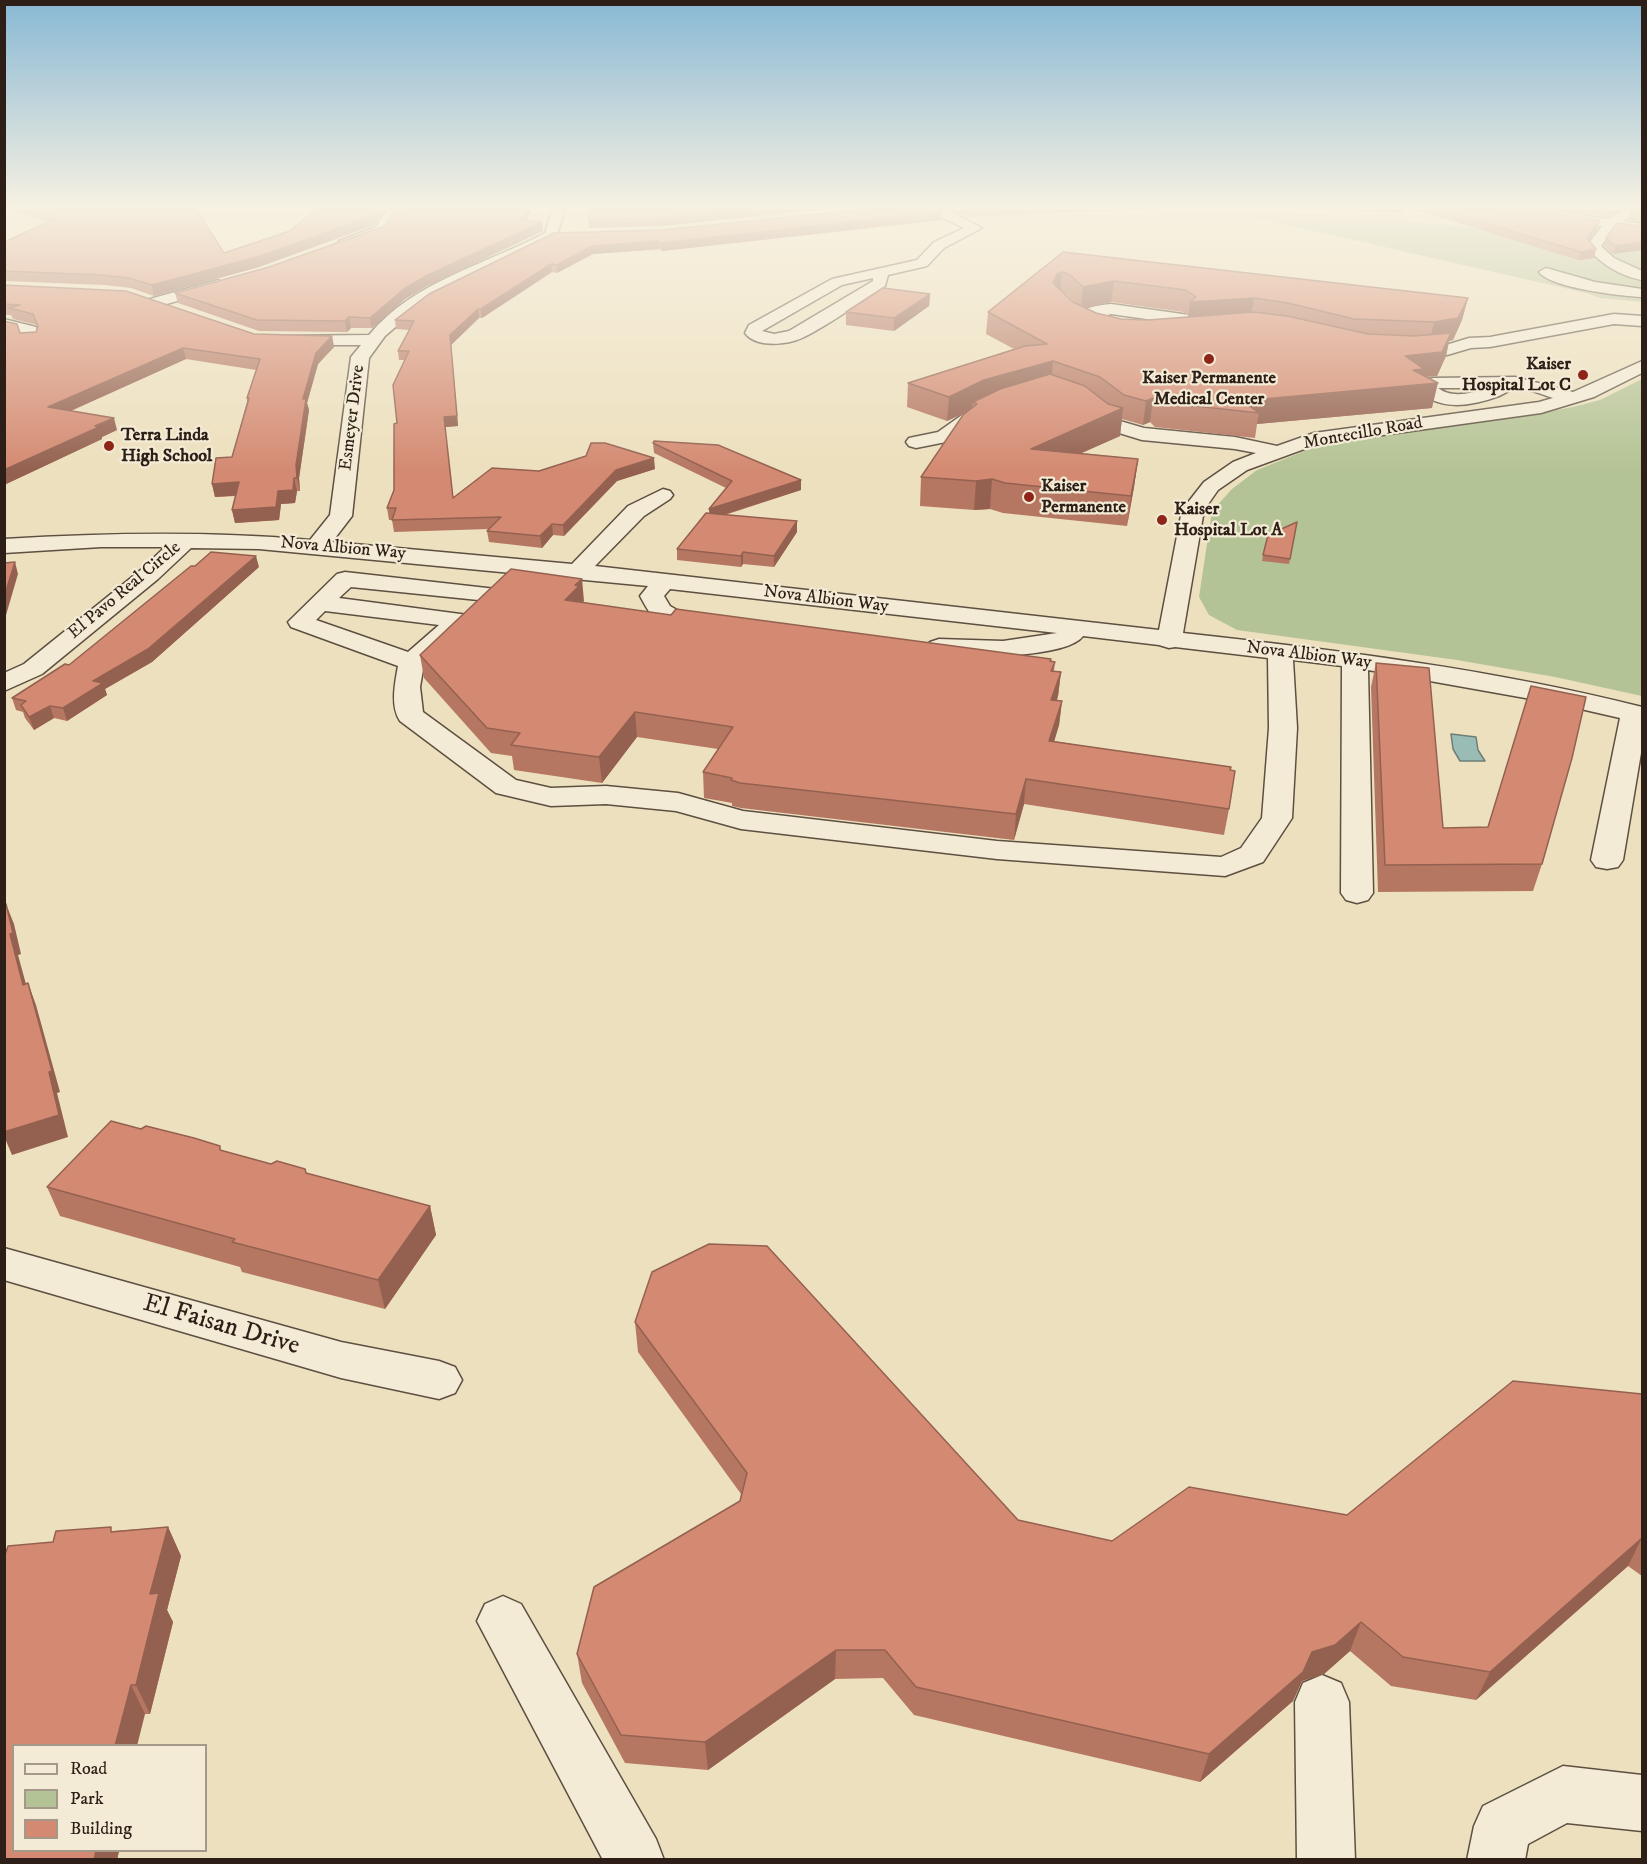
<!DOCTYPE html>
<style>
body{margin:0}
#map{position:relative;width:1647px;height:1864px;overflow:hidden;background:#ede0be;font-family:"IM FELL DW Pica",serif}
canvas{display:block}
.frame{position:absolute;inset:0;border:6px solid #2d1f17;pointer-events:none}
.legend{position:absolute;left:12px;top:1744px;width:195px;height:108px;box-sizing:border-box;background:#f3ebd5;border:2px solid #a49989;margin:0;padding:8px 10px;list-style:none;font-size:18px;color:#2d1f17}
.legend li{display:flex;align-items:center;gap:12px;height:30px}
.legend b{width:30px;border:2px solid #a49989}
</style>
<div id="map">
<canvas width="1647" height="1864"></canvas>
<div class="frame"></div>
<ul class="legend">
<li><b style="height:8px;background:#f3ebd5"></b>Road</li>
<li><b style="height:16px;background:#b4c395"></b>Park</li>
<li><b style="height:16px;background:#d48a72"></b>Building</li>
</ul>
</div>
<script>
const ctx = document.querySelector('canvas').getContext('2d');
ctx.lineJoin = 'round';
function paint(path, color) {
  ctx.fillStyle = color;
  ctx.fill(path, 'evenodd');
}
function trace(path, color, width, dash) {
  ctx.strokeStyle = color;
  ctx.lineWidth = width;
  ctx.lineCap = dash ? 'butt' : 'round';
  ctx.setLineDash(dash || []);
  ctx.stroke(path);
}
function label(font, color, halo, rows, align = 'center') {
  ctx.font = font + ' "IM FELL DW Pica",serif';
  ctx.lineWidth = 4.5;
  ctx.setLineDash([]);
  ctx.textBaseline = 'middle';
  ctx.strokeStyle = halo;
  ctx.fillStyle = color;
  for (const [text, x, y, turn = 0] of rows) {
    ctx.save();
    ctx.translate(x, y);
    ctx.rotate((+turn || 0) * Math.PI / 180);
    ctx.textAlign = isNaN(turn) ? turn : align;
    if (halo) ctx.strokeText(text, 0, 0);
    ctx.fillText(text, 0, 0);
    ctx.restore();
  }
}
paint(new Path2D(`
 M1251,211C1382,216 1512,231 1642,247V302L1600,298L1586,293L1257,218Z
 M1642,379V696L1555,677L1457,660L1237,630L1209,615L1199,597L1212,511L1232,489L1257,470L1327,442L1383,433L1519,417L1573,407L1600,400Z`), '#b4c395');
const water = new Path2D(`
 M1451,734L1476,737L1478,750L1485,761H1460L1453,749Z`);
paint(water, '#99bdb5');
trace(water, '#6e7e76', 1.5);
const minor = new Path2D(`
 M387,209H400L386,233L349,247H339L337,244L339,241L376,227Z
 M552,209H565L556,238L429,301L407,317L385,336L369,358L352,516L332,542L572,564L628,506L663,489L670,491L673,495L670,499L644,516L595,566L1159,630L1182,510L1204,482L1233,462L1256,453L1235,449L1142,440L1106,429L1077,409L1075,405L1077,401H1091L1120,421L1144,428L1235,437L1277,446L1314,433L1539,402L1553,398C1543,395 1526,387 1516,388C1511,389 1504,394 1499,396C1472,406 1435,413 1416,386L1419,382L1433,378L1515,377L1573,392L1642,361V373L1594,397L1541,413L1318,444L1247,470L1218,490L1204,510L1183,633C1337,650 1492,669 1642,707V747L1623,860L1618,867L1607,869L1596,867L1591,860L1620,718L1559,704L1368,670L1373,893L1368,900L1357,903L1346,900L1341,893L1342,666L1293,660L1297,728L1292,818L1263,862L1225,876L997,859L741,829L676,811L606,804L551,806L496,793L400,721C390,706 395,683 398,666L291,627L288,622L337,574L345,572L496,589L500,594L496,599L488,601L351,587L339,598L468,615L471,620L468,625L424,664L420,687L423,712L516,780L551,788L606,786L678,793L743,811L997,841L1221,857L1241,848L1262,818L1269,728L1268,658L1175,647L1169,648L1159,645L1083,636C1067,659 957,659 930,652L926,647L930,642L939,639L1003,641L1057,633L670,589L664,596L670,606L682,613L715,618L718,623L715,628C698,632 667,629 653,617C648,611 644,603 640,596L648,586L259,549L191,548L158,579L42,674L4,691V673L24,664L142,569L165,547H101L4,553V539C107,533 208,531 310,540L330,515L351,357L361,345H287L279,340L281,336L369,335C412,282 487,264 545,233ZM1438,388H1488C1471,393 1453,399 1438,388ZM325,611L439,625L408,652L316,620Z
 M929,209H945L982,228L944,248L927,266L888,275L885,286C858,303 831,324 802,338C787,345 756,348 745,333L749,325L832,279L917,260L934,242L964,228L930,212ZM873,278V281L789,331L774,334L762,331L842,285Z
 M1501,209H1534L1608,219L1623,210H1633L1635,213L1623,221L1642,224V232L1614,228L1601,246L1614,258L1642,271V280C1621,276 1599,264 1587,246L1602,226L1508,213Z
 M1546,268L1595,282L1642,289V297C1621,296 1551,288 1539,272Z
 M218,280L226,285L223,288L156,307L148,302L150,299Z
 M1111,304L1218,319L1226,324L1218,329L1111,314L1079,323L1071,318C1080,308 1098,305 1111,304Z
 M1614,314L1642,316V326L1614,324L1490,347L1471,348L1447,355L1402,357L1396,356L1394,352L1396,348L1402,347L1446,345L1469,338L1490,337Z
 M4,319L36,327L39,338L37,342H25L22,333L4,329Z
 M993,403L1000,405L1002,409L1000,413L976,423L951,441L916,448L909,446L906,442L909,438L938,432L962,415Z
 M4,1248L341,1342L439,1361L455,1367L462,1380L455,1393L439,1399L341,1378L4,1280Z
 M503,1596L521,1604L656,1839L664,1860H603L477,1621L485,1604Z
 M1322,1675L1341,1683L1349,1702L1355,1860H1297L1295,1702L1303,1683Z
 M1563,1766L1642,1775V1831L1567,1823L1528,1844L1525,1860H1467L1474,1826L1483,1806Z`);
trace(minor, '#5d4f41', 3);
paint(minor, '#f3ebd5');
paint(new Path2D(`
 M8,209H196L224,253L290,231L315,209H385L374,225L259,267L154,296L131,288L104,285L4,281V242L47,222Z
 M396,209H532L527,220L542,222L543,231L427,286L405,299L372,328H351L347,332L259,331L178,303L175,293L269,267L385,226Z
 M590,209H825L661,226L589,228L588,220Z
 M949,209H1156L966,217Z
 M1324,209H1404L1403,213Z
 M1413,209H1518L1598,228L1589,240L1596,249L1594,258L1578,260Z
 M1549,209H1621L1608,217Z
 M1634,209H1642V222L1629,220L1631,212L1634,210Z
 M941,212V220L662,251L660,249L593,254L557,273L552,272L482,318H479L451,345L458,426L445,427L453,497L539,471L655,469L617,481L564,536L553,535L542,548L489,542L487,531L489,529L394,532L392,520H389L387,508L394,490L397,423L404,360H399L398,351L409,330L396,329L395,320L429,294L661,230Z
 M1642,226V250L1613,254L1604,246L1606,238Z
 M1063,252L1468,298L1462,320L1453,340L1449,341L1446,356L1437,376L1426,377L1432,408L1257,424L1255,438L1155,427L1150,422L1143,425L1122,419L1120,436L1081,453L1138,459L1134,487L1127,526L1003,513L990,509L974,510L920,506L921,477L967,412L947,421L907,407L908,383L1014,349L986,334L988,312ZM1065,294L1067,295L1076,304L1073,302ZM1111,302L1183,312L1188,315V317L1148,320L1121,319L1096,313L1084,308Z
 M4,285L254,334L332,336L334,347L318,364L307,403L309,410L299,478L300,491H297L295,503L281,504L279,520L235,523L232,510L236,496L215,497L212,484L232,457L247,402V398L256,370L186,359L71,411L117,430L102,437V439L4,485L20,333L36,332L38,328L37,325L13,319L11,315H4Z
 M930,294L929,306L894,331L846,325V312Z
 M653,443L801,480V490L725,515L797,521V532L774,567L743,564L741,567L677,560V549L710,513L709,509L726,488L654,453Z
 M1297,522L1289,564L1262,561L1263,555Z
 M259,567L152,662L105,689L107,695L67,721L54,718L34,730L25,718L23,712L16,710L12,698L69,665Z
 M584,601L582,603L671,615L1051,659V661L1055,662L1054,671L1061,672L1058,696L1057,700L1062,701L1059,725L1054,741L1230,770L1229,809L1224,835L1024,804L1014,840L741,808L732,806V803L704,798L703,772L718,749L637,737L602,783L514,770L512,756L491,753L424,678L420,655Z
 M1376,663L1443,828L1542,864L1533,891L1378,892L1371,687Z
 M222,1151L430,1206L436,1235L385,1309L242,1272L240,1267L60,1216L47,1187Z
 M635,1322L1018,1520L1112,1541L1347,1515L1642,1394V1576L1628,1566L1476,1700L1391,1686L1350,1651L1324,1674L1302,1681L1293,1701L1200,1782L914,1715L883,1678L835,1679L708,1770L625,1763L582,1683L577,1654L740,1501L741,1494L638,1352Z
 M168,1527L181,1556L167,1610L173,1622L150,1714H145L14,1851H119L117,1860H4L53,1542L113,1531Z`), '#b67762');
paint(new Path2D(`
 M377,209H385L374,225L259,267L154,296L152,285Z
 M527,209H532L530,214L522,229L521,220Z
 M751,209H825L661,226L660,218Z
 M1610,209H1621L1608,217Z
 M941,212V220L662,251L661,243Z
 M1600,220L1598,228L1585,246L1587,238Z
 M542,222L543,231L427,286L405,299L372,328L370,318L404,289L426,276Z
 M659,241L660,249L593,254L557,273V265L592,246Z
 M1642,242V250L1613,254L1616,246Z
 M1596,249L1594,258L1578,260L1581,252Z
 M551,264L552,272L482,318L481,309Z
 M1062,272L1060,293L1053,283L1057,274Z
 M1114,281L1111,302L1081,308L1083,287Z
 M930,294L929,306L894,331V318Z
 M1254,298L1250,320L1187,324L1190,302Z
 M1468,298L1462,320L1453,340L1449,341L1446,356L1437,376L1422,377L1438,383L1432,408L1257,424L1259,413L1242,401L1405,356L1429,345L1434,322Z
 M478,309L479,318L451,345L458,426L445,427L444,417L450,335Z
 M349,317L351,328L347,332L345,321Z
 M332,336L334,347L318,364L307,403L309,410L299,478L300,491L297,478L296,465L303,399L316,353Z
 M183,348L186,359L52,419L48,407Z
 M1053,361L1051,385L977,404L973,402L972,409L947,421L949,397L984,380Z
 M1153,398L1150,422L1143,425L1146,401Z
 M1123,408L1120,436L1028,477L1031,449Z
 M114,418L117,430L102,437V439L4,485V470Z
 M654,458L655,469L617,481L564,536L563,525L616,470Z
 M1138,459L1134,487L1127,526L1131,496Z
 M294,478L297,491L295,503L281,504L279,520L235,523L232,510Z
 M992,479L990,509L974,510L976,481Z
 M801,480V490L710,519L709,509Z
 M239,482L242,495L215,497L212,484Z
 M797,521V532L774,567V556Z
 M552,524L553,535L542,548L540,536Z
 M743,552V564L741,567V556Z
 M256,556L259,567L152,662L105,689L107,695L67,721L63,708L93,681Z
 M15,562L18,574L4,622V597Z
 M582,579L584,601L581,604L565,600L575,585Z
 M1061,672L1058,696L1049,724L1051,700Z
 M1062,701L1059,725L1047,766L1049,741Z
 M50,706L54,718L34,730L29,717Z
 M635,712L637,737L602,783L599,757Z
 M1026,779L1024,804L1014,840L1016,814Z
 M6,904L14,924L21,954L18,955L32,1006L23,985L10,934Z
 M28,983L36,1005L60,1092L57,1093L68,1137L12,1155L4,1136V1132Z
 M430,1206L436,1235L385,1309L378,1280Z
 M168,1527L181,1556L167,1610L173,1622L150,1714L136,1685L150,1594Z
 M1642,1538L1628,1566L1476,1700L1490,1672Z
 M1361,1622L1350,1651L1324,1674L1302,1681L1293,1701L1200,1782L1209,1754L1312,1652Z
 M836,1650L835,1679L708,1770L705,1742Z
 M131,1685L145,1714L137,1746H115Z
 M96,1851H119L117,1860H94Z`), '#946150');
const building = new Path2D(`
 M31,209H196L224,253L290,231L315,209H377L373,216L257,257L152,285L129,278L102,275L4,271V242L57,218Z
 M396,209H527L521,220L542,222L426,276L404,289L370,318L349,317L345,321L257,320L175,293L269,267L385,226Z
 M590,209H751L660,218L588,220Z
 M869,209H934L941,212L661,243L659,241L592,246L557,265L551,264L481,309H478L450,335L457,416L444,417L453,498L492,468L539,471L586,456L591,443H605L654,458L616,470L563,525L552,524L540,536L487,531L501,517L392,520L396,508H387L394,490V424L397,423L393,385L409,351H398L414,321L395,320L429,294L554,233L661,230Z
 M1439,209H1518L1600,220L1587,238L1596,249L1581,252Z
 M1635,209H1642V214L1631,212Z
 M1617,223L1642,226V242L1616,246L1606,238Z
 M1063,252L1468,298L1458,318L1434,322L1354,319L1288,303L1254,298L1190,302L1196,297L1186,290L1114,281L1083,287L1069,274L1062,272L1057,274L1053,283L1073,302L1096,313L1121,319L1148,320L1254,312L1287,316L1368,334L1414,336L1451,333L1442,352L1405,356L1424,369L1413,370L1438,383L1242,401L1259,413L1158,402L1153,398L1146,401L1124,395L1100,377L1053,361L984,380L949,397L908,383L1025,346L1047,344L988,312Z
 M4,285L126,291L254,334L332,336L316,353L303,399H306L296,465L297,478H294L293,490L278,491L276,507L232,510L239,482L212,484L216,458L232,457L249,398H247L260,359L183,348L48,407L114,418L95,426L99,427L4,470V321L17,324L20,333L36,332L38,326L33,314L9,308L20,305L4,304Z
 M883,288L930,294L894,318L846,312Z
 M1050,374L1085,386L1108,404L1123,408L1031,449L1138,459L1131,496L1005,483L992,479L976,481L921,477L963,415L977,404L973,402L1000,389Z
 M654,441L718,445L801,480L709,509L732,481L653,443Z
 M706,513L797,521L774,556L743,552L741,556L677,549Z
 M1297,522L1290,559L1263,555L1268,535Z
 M211,552L256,556L148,649L93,681L103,683L63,708L50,706L29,717L21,705L26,701L12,698L65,664L69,665L191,566H195Z
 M15,562L4,597V563Z
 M511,569L582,579L575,585L579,586L565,600L671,615L676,609L1051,659L1050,661L1055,662L1051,671L1061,672L1051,700L1062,701L1049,741L1231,767L1230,770L1235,771L1229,809L1026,779L1016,814L740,783L731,780L732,778L703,772L733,727L635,712L599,757L511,745L520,733L487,728L420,655Z
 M1376,663L1429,668L1443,828L1488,827L1531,686L1586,697L1572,758L1542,864L1385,865Z
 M4,903L6,904L13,933L10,934L23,985L28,983L52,1071L49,1072L59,1115L4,1132Z
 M111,1121L141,1129L146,1126L194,1138L220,1146V1150L271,1164L277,1161L305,1169L306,1173L430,1206L378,1280L232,1242L235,1239L47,1187Z
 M709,1244L767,1246L1018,1520L1112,1541L1189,1487L1347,1515L1513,1381L1642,1394V1538L1490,1672L1403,1657L1361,1622L1335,1645L1312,1652L1303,1672L1209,1754L916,1687L885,1650H836L705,1742L621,1735L577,1654L594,1587L740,1501L747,1473L635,1322L652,1272Z
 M111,1527V1532L168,1527L150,1594L159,1593L136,1685H131L115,1746H14V1851H96L94,1860H4V1552H6L8,1546L53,1542L56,1531Z`);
paint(building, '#d48a72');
trace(building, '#946150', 1.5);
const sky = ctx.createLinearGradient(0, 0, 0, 470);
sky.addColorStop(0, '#88b8d4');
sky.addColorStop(0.44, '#f7f1e2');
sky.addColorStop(1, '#f7f1e200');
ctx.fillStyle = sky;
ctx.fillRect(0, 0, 1647, 470);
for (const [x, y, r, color] of [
 [1209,359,6,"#8f2418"],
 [1583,375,6,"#8f2418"],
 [109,446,6,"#8f2418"],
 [1029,497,6,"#8f2418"],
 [1162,520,6,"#8f2418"]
]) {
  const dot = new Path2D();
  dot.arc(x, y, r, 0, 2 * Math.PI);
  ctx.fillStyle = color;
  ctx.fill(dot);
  trace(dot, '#f3ebd5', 2);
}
label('bold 18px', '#2d1f17', '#f3ebd5', [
 ["Kaiser",1571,365,"right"],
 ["Hospital Lot C",1571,386,"right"],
 ["Kaiser Permanente",1209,379,"center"],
 ["Medical Center",1209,400,"center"],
 ["Terra Linda",121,436],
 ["High School",121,457],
 ["Kaiser",1041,487],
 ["Permanente",1041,508],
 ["Kaiser",1174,510],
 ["Hospital Lot A",1174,531]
], 'left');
label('18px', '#2d1f17', '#f3ebd5', [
 ["Esmeyer Drive",353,418,-83],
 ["Montecillo Road",1363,434,-10],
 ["Nova Albion Way",343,549,5],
 ["El Pavo Real Circle",125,591,-40],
 ["Nova Albion Way",826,600,7],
 ["Nova Albion Way",1309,656,7]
]);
label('26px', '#2d1f17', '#f3ebd5', [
 ["El Faisan Drive",221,1326,16]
]);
</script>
